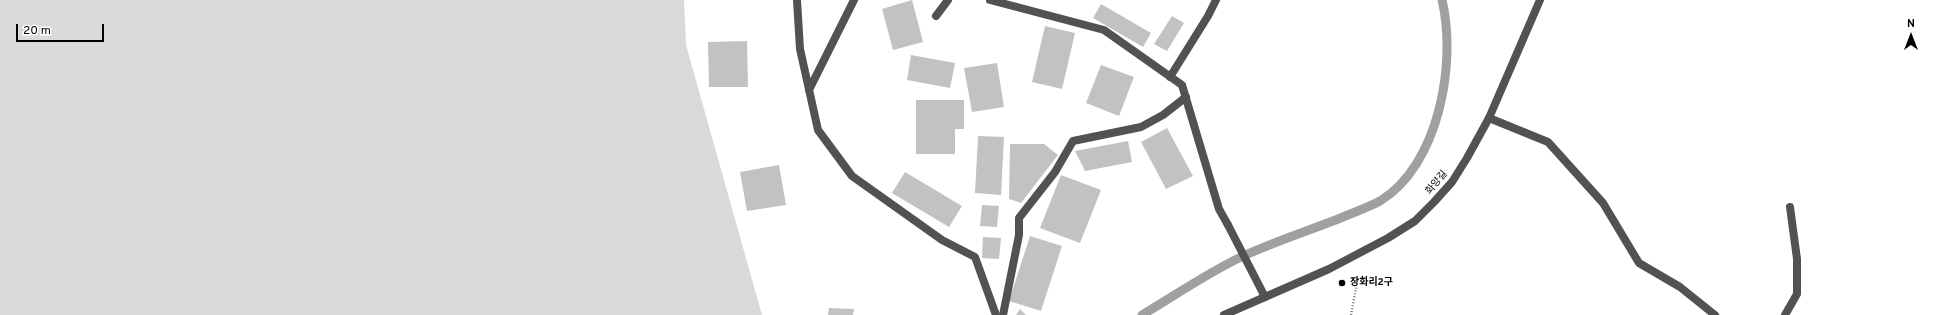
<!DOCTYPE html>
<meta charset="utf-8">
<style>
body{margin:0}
#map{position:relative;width:1947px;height:315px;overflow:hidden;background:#fff;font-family:Overpass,sans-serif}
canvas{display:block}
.north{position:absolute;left:1891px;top:16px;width:40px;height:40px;-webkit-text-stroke:3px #fff;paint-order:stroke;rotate:0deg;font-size:11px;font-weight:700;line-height:16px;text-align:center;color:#000}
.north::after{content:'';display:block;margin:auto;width:14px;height:18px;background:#000;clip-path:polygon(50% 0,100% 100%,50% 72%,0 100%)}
.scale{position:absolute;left:16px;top:24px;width:88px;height:18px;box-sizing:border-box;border:2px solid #000;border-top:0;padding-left:5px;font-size:12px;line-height:14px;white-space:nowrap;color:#000;-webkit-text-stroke:3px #fff;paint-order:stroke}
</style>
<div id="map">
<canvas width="1947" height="315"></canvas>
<div class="north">N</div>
<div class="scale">20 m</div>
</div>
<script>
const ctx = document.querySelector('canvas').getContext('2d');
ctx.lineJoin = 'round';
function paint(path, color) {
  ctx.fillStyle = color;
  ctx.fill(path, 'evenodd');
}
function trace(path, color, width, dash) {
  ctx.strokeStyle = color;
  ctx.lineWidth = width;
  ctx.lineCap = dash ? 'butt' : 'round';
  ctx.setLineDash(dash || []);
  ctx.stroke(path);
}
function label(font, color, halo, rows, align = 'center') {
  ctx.font = font + ' Overpass,"Noto Sans KR",sans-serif';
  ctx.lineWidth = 3;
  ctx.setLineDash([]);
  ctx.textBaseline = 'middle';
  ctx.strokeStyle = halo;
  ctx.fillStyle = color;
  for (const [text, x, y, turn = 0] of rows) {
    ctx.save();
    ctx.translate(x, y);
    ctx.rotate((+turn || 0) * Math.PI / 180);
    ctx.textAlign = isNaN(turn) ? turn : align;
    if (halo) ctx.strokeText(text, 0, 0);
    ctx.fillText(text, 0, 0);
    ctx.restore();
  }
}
paint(new Path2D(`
 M0,0H684L686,45L762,315H0Z`), '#d9d9d9');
trace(new Path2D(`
 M1142,315C1174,296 1206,274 1239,258C1271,243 1305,232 1338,219C1352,213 1367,208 1380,201C1439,165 1457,63 1442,0`), '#a0a0a0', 9);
paint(new Path2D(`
 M912,0L923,42L893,50L882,9Z
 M1101,4L1151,33L1143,47L1093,18Z
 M1172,16L1184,23L1167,51L1154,44Z
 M1045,26L1075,33L1062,89L1032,82Z
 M747,41L748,87H709L708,42Z
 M911,55L955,63L950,88L907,80Z
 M997,63L1004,107L972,112L964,68Z
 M1101,65L1134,77L1119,116L1086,103Z
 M916,100H964V129H955V154H916Z
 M1167,128L1193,176L1166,189L1141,142Z
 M978,136L1004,137L1001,195L975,193Z
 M1128,141L1132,162L1085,171L1075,151Z
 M1010,144H1044L1058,155L1021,203L1009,199Z
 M779,165L786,205L747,211L740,172Z
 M905,172L962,206L949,227L892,193Z
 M1061,175L1101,190L1080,243L1040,228Z
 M982,205L999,206L997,227L980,226Z
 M1030,236L1062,246L1041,311L1009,301Z
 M983,237L1001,238L999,259L982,258Z
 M829,308L854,309L853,315H828Z
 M1020,309L1026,315H1016Z`), '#c2c2c2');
trace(new Path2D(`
 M1351,315L1358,276`), '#747474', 2.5, [1, 2]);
trace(new Path2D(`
 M1489,118L1548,142L1603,203L1639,263L1680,287L1715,315
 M1228,225L1265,297
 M1003,315L1019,235V218L1055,172L1073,141L1141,127L1163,115L1186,97
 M1785,315L1797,294V259L1790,207`), '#525252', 8);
trace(new Path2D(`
 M797,0L800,49L818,130L852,176L942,240L975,257L996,315
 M990,0L1104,30L1182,85L1219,209L1228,225
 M936,16L948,0
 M1170,77L1208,16L1216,0
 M809,90L854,0
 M1224,315L1265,297`), '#525252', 8);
trace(new Path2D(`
 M1265,297L1329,269L1388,238L1415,221L1434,202L1452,182L1467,158L1489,118L1540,0`), '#525252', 8);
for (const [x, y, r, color] of [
 [1342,283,4,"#000"]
]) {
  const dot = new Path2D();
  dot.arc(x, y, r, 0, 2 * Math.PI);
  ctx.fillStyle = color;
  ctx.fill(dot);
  trace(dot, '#fff', 1.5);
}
label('10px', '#000', '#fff', [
 ["화양길",1437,183,-50]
]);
label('bold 10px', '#000', '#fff', [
 ["장화리2구",1350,283]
], 'left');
</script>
